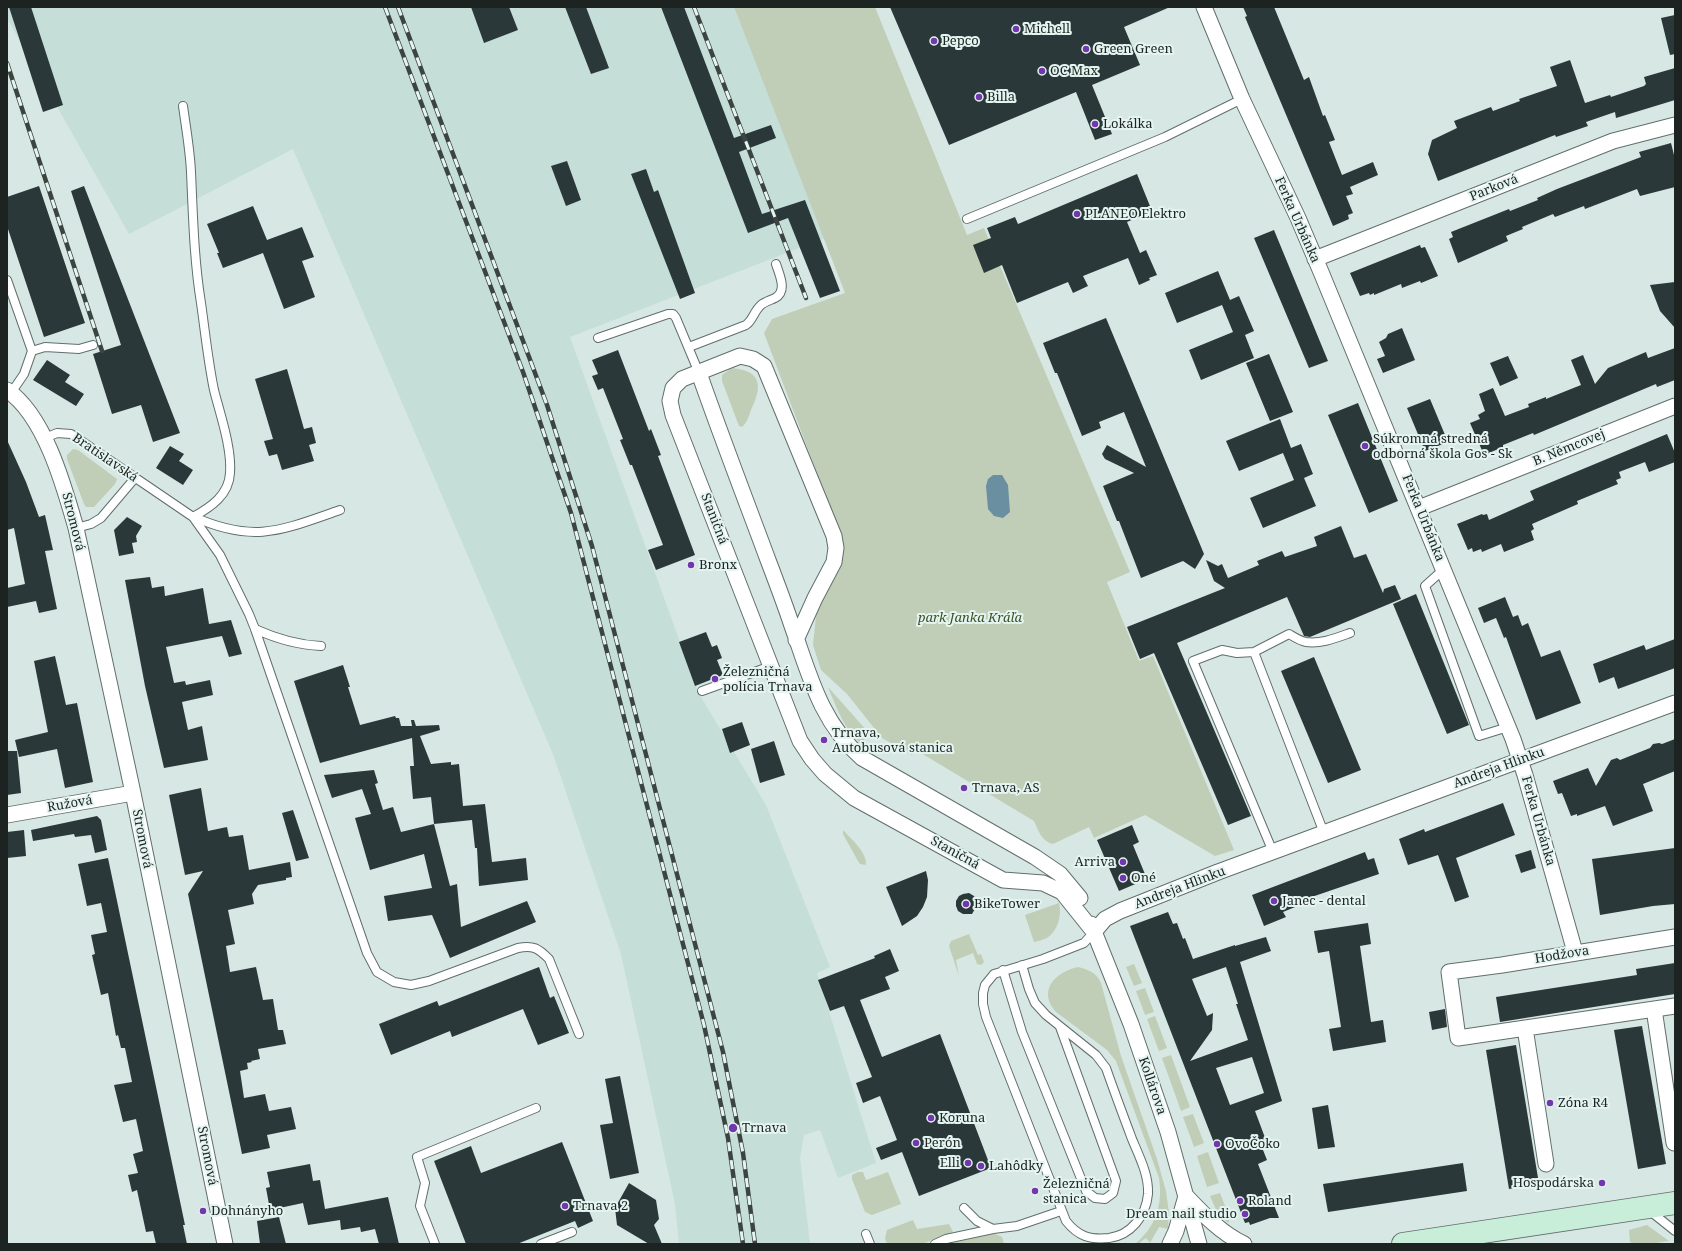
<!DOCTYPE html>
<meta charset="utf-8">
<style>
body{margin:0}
#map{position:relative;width:1682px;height:1251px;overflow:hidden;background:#d7e7e3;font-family:"Noto Serif",serif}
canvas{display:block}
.frame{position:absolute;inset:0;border:8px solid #1d2321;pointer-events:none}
</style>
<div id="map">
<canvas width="1682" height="1251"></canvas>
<div class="frame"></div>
</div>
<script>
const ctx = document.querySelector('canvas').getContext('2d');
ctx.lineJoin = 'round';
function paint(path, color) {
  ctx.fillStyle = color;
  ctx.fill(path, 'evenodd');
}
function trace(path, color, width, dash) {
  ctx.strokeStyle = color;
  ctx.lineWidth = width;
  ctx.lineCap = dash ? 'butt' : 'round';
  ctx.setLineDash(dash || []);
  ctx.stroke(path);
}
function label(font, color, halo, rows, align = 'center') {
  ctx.font = font + ' "Noto Serif",serif';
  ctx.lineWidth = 4;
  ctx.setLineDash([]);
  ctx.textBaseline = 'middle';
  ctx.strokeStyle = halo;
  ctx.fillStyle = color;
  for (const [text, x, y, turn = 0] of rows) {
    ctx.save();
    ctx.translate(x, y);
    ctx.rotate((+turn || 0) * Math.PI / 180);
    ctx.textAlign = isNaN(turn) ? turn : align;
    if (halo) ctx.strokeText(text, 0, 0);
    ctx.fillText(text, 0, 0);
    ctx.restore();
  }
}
paint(new Path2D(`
 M7,7H734L825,238L570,337L698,692L766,805L830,967L817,973L876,1163L838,1178L820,1130L804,1135L800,1158L810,1244H679L675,1204L621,954L553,754L293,149L129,234L7,18Z`), '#c5ded8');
paint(new Path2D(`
 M734,7H875L967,235L984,228L1130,572L1107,582L1139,661L1153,656L1234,850L1215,856L1145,815L1094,838L1089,827L1053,844C1042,842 1038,830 1034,821L916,750L912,755L882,738L847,694L821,670L813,645L816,616L840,560L841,537L764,333L772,319L845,293Z
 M732,368C763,371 762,387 751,410C749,416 747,423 742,427L739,426L722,381V375Z
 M73,449L78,450L117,479L115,484L94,507H86L84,504L67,459V455Z
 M828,687L868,732L862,745C844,729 837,709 828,687Z
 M843,830C851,839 867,852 866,865L860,864L858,861L843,834Z
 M1059,903C1062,915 1058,931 1047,938C1043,940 1038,941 1034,942L1025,915Z
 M969,934L978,955L981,954L984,962L981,965L977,964L973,953L956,960L959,976L949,946L951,941Z
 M1134,964L1142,983L1134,986L1126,967Z
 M1078,967C1089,970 1096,972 1101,983L1121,1056L1157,1159L1166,1191L1169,1213L1168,1229L1159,1227L1150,1243L1146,1238L1138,1244H1135C1156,1227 1163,1204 1159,1178L1116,1061L1107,1050L1056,1012C1037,991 1055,972 1078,967Z
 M1145,988L1154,1012L1145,1015L1136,991Z
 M1155,1016L1167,1048L1159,1051L1147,1019Z
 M1171,1055L1190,1107L1181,1111L1162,1058Z
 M1193,1114L1204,1143L1194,1147L1183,1117Z
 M1208,1152L1219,1183L1207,1187L1197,1156Z
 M858,1172H863L866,1180L888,1172L901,1204L872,1215L865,1212L852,1179V1175Z
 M1220,1193L1230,1219L1228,1223L1217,1212L1210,1196Z
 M913,1220L917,1229L949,1224L953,1232L922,1244H887L885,1238L887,1230Z
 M1647,1225L1669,1241C1658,1242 1641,1248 1630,1242L1629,1230Z
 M993,1233L1002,1237L1004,1244H949Z`), '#c1ceb7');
paint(new Path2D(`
 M993,475H1002L1008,485L1010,512L1003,518L994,516L988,509L986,486L988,479Z`), '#6a8fa1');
paint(new Path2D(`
 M9,7H31L63,105L43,112Z
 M471,7H509L518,30L484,43Z
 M565,7H586L609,68L591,74Z
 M661,7H684L734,138L771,125L776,138L739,152L762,214L805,200L840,291L820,298L788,218L748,233Z
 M890,7H1170L1124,27L1140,65L1092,85L1112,134L1095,140L1076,92L949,145Z
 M1243,7H1274L1304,80L1309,77L1323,116L1325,115L1335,140L1329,142L1342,175L1373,162L1378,175L1350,187L1353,194L1346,196L1353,213L1348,215L1349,219L1333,226L1260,53L1245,17L1247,16Z
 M1675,15V54L1670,55L1661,18Z
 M1570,60L1585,103L1610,95L1611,97L1644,86L1646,84L1644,77L1675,68V100L1616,118L1615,112L1586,122L1588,126L1556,137L1555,135L1438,181L1428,154L1432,140L1457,128L1454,121L1491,107L1493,111L1520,101L1519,99L1557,86L1550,67Z
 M1671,143L1675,159V187L1640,196L1637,189L1585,209L1584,206L1555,217L1553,214L1522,227L1523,229L1506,236L1508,241L1458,263L1449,239L1453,237L1451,232L1509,209L1510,211L1538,200L1537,198L1557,189L1641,157L1639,152Z
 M567,161L581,200L566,206L551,166Z
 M646,169L654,192L658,190L695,293L680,299L631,174Z
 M1137,174L1152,211L1127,222L1140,253L1146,250L1157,275L1149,278L1150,280L1139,285L1128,258L1083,276L1088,286L1073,293L1068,282L1017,303L1002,265L984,273L973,245L991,238L987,228L1015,217L1018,224Z
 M39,186L85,323L44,337L7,226V197Z
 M84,186L180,433L153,442L141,405L112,414L93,354L121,345L71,191Z
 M253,206L267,240L302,227L314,257L302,261L315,297L284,309L263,253L223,268L217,253H219L207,224Z
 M1274,230L1328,361L1309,368L1254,238Z
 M1420,245L1421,248L1425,247L1438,276L1421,283L1420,281L1402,288L1401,284L1374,295V293L1370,295L1369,293L1360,296L1350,273Z
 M1218,271L1230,300L1239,296L1254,331L1245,335L1254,358L1201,380L1189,350L1233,332L1222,305L1177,323L1165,293Z
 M1675,282V328L1660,311L1650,285Z
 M1106,318L1204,554L1195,569L1183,561L1141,578L1119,521H1117L1103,486L1134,473L1105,459L1102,454L1107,445L1146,467L1124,412L1099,422L1101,428L1082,436L1057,373H1055L1043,343Z
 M1402,328L1415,360L1383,373L1377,359L1385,356L1379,342L1386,338L1388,334Z
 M1675,348V380L1657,387L1656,384L1534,435L1533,433L1503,445V447L1484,455L1470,423L1480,419L1478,415L1485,411L1479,394L1493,388L1505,416L1529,407L1528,404L1546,397V399L1581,385L1571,360L1583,355L1595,384L1608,368L1646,352L1648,358Z
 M618,350L649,431L651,429L661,455L658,456L695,555L656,570L648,550L663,545L632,465H630L620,440L623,439L603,388L598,390L592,376L598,374L592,360Z
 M1269,354L1293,412L1270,421L1246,363Z
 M1508,356L1518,378L1500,386L1490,363Z
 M47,360L70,375L65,382L84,394L76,406L33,380Z
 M287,369L304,429L312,427L316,443L309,445L314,461L282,470L277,454L269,456L264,441L273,439L255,379Z
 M1430,399L1448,442L1425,451L1407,408Z
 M1358,403L1398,501L1369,513L1328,415Z
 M1280,419L1291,448L1301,444L1313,474L1304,478L1316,506L1263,528L1250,498L1294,480L1283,453L1239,471L1226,441Z
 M1667,434L1675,453V462L1649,472L1645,462L1619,472L1621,478L1616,480L1618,484L1577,501L1578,504L1532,524L1534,529L1531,531L1534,540L1504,552L1501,544L1482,552L1481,549L1473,552L1472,548L1468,550L1457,524L1482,514L1483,515L1487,514L1489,520L1534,500L1530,491Z
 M7,440L26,482L39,517L45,515L53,550L45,551L57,609L39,613L36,601L7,607V588L25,584L14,528L7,530Z
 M170,446L184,454L179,461L193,470L183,485L156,468Z
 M127,517L142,526L136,536L137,542L132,543L134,553L119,556L114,530Z
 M1341,526L1354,558L1366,554L1383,593L1384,589L1395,585L1401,599L1310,637L1304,636L1287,597L1177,643L1251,816L1228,825L1154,653L1140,659L1127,627L1225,588L1214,581L1206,560L1218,566L1222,564L1228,578L1259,565L1257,561L1282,551L1285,557L1317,546L1314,537Z
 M150,577L152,588L164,586L165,596L203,588L209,624L231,620L242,654L229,657L222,636L166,647L174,683L185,681L186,685L210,680L213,695L182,702L188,730L202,726L208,760L164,768L145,686L125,580Z
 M1416,594L1469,725L1447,734L1393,604Z
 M1505,597L1513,617L1518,615L1522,626L1528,623L1541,657L1560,650L1581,703L1536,720L1506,637L1504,638L1496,618L1484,623L1478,608Z
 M706,632L712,647L717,645L722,658L717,660L723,675L695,686L679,642Z
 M1675,639V668L1618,689L1614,677L1599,683L1593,664L1644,645L1646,650Z
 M55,656L66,705L77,703L93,782L65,788L57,749L19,757L15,740L48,732L34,661Z
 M1314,657L1361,770L1328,783L1281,671Z
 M343,665L350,687H348L360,725L395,716L396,718H399L401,726H412L411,720H414L416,726L439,725L440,730L420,736L431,764L451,762V765L459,764L463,806L485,804L492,862L526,858L528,880L479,886L477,848H475L472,820L434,824L431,797L413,799L410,766H414L412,738L320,763L294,681Z
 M742,722L750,745L730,753L722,729Z
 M1675,739V771L1643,784L1653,811L1613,826L1605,806L1577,816V814L1571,816L1562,793L1558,794L1553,781L1588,768L1596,786L1611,760L1617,758L1620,760L1650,748L1653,744L1659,743L1662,744Z
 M774,741L785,775L760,783L751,749Z
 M7,751H17L21,793L7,795Z
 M374,770L378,783L375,784L383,810L393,807L401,832L434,824L450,886L457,884L461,927L527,901L536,922L450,958L432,915L388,921L384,896L432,888L424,854L370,870L355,818L371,814L362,789L332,798L324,775Z
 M201,788L208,831L227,827L229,837L243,835L249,870L290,862L292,877L286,878V880L258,885L252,894L254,904L228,910L235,944L226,946L230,972L256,967L263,1000L273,999L278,1030H283L286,1044L258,1049L260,1059L251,1061L252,1062L247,1063L248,1069L240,1071L244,1098L265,1094L269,1111L291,1107L296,1129L267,1135L270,1148L242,1154L188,894L203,871L185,875L169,795Z
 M1503,803L1515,835L1456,858L1469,897L1455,902L1438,855L1408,865L1399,839L1424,829L1425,832Z
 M293,810L309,858L296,861L282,813Z
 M97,816L101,820L107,850L95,853L91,835L75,837L74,834L33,841L31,830Z
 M1132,825L1139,842L1133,845L1147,879L1119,891L1097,840Z
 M24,830L26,856L7,858V832Z
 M1675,848V904L1653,906L1600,915L1592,859Z
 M1531,850L1536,868L1521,873L1515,855Z
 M1365,852L1368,860L1374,858L1379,874L1294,903L1295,907L1283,912L1286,917L1264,926L1252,895Z
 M108,858L185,1225H183L187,1244H156L153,1231L146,1232L137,1190L132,1192L128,1175L138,1173L133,1154L143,1151L136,1119L123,1122L114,1085L132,1082L125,1048H121L118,1035L116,1036L108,993L101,995L92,955L95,954L91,935L107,932L101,903L87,906L78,864Z
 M926,871L928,880L927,897L923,907L917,916L902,926L886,887Z
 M969,893L974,896L976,901V907L972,914H963L958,911L956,906V901L959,896L963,894Z
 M1168,912L1173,924L1177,923L1183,939L1185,938L1193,959L1235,945V946L1266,937L1271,951L1240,962L1282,1101L1255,1111L1267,1143L1261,1145L1267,1160L1258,1164L1279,1218H1270L1250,1225L1249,1222L1245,1223L1130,926ZM1226,967L1238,1004H1236L1248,1040L1190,1061L1212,1030L1213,1013L1207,1016L1192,979ZM1252,1057L1264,1093L1230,1105L1216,1068Z
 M1368,923L1371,944L1360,946L1371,1022L1383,1020L1386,1042L1333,1051L1329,1029L1341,1027L1329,951L1318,953L1314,931Z
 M890,949L899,971L885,977L890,989L860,1000L882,1057L940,1034L991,1168L919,1196L902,1152L881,1160L876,1148L897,1140L880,1096L863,1103L856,1083L872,1077L844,1006L830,1011L818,980L875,958L874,956Z
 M1675,963V994L1500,1022L1496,997L1637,975L1636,969Z
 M539,967L550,998L554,996L569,1033L538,1045L523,1009L452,1037L450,1031L391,1055L379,1024L437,1001L439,1006Z
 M1445,1009L1447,1027L1432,1030L1429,1012Z
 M1642,1026L1666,1164L1638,1169L1614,1030Z
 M1516,1045L1539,1184L1509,1189L1486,1050Z
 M620,1076L639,1173L610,1179L600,1125L613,1123L605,1079Z
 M1328,1105L1335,1147L1318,1149L1312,1108Z
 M562,1142L593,1221L578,1228L575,1221L517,1244H466L434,1161L471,1146L481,1173Z
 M1463,1163L1467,1191L1328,1212L1323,1184Z
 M310,1164L313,1181L320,1180L325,1209L388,1197L399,1244H379L375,1229L361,1232L360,1227L341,1230L340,1220L308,1225L303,1203L270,1210L266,1188L270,1187L267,1172Z
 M629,1183L656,1200L659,1219L654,1225L662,1244H649L617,1225L615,1208Z
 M279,1217L286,1244H260L257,1221Z`), '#2b3839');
const lane = new Path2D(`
 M183,106C186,128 190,150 191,172C193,216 194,260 201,303C205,331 208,361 214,390C220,414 232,448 230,473C229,495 211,507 193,517
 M967,219L1165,137L1242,99
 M7,280L32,351L24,374L11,393
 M598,338L668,314H673L676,318L699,373
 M689,347L746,325C753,320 754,311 761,305C764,302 771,300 775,298C788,291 779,274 776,264
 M32,351L45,347L79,349L93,345
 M45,438L57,433L71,434L193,517L220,555L249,614L255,629L367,953L377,972L394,982L411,985L429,981L518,948C533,945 538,948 549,959L579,1034
 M194,517C255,544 282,530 340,510
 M76,528L91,524L101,518L135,478
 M1444,569L1425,586L1479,736L1508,727
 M255,629C277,639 297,645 321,646
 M1254,652L1237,653L1222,650L1193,661L1273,852
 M702,691L771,666
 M1324,833L1254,652L1289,634C1294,637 1300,641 1306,642C1321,644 1336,638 1350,633
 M1022,965L1029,989L1035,1003L1046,1015L1096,1055L1106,1068C1114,1091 1123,1115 1132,1139C1139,1156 1149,1175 1148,1194C1146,1216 1131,1235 1109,1238C1089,1240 1078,1236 1066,1221L986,1017L983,1004V993L985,985L994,974L1043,959L1084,943L1094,932
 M1003,970L1022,1032L1086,1191L1095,1198L1105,1199L1113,1193L1116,1181L1060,1027
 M964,1208L977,1221L993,1229
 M1650,1211L1675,1231
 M866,1234L870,1244
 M435,1244L420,1206L425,1183L417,1157L536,1108
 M541,1244L572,1232
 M935,1244L946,1239L993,1229L1017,1226L1061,1211`);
const street = new Path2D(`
 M1204,7L1242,99L1298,218L1321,272L1513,739L1525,775L1575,952
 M1315,259L1613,141L1675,125
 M699,373C721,436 745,498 768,560C776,581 784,602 791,623C809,673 820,722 862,758L1035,857L1060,874L1080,898
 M7,390C45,416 64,486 76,528L133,793L225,1244
 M1419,508L1675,406
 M796,640L815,598L834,562L836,548L834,536L764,366L753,359L740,356L682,379L673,388L670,401L673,415L800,741L812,759L825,774L854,798L1003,880L1043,883L1062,892L1094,932
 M7,815L133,793
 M1091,924L1131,1024L1168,1132L1199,1244
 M1094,932L1105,919L1120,911L1218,872L1675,703
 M1675,937L1502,965L1449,972L1458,1038L1675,1006
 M1654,1009L1674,1143
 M1525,1028L1546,1164
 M1187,1197C1204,1215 1221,1233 1244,1244
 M1170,1244L1176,1231L1186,1196`);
const secondary = new Path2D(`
 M1403,1244L1675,1203`);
trace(lane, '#616f6c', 10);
trace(street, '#616f6c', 17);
trace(secondary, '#616f6c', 24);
trace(lane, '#fff', 8);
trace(street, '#fff', 15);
trace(secondary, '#c8eed9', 22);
const rail = new Path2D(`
 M385,7L523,372L571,513L704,1025L728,1138L743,1244
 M398,7L547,405L592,546L723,1052L743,1153L755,1244
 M694,7L806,298
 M7,63L102,351`);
trace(rail, '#3c4441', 4.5);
trace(rail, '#e4f4f0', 3, [9]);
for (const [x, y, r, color] of [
 [1016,29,4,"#7337ad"],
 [934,41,4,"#7337ad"],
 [1086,49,4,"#7337ad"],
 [1042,71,4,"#7337ad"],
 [979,97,4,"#7337ad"],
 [1095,124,4,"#7337ad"],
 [1077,214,4,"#7337ad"],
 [1365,446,4,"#7337ad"],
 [691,565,4,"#7337ad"],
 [715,679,4,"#7337ad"],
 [824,740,4,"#7337ad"],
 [964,788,4,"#7337ad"],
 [1123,862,4,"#7337ad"],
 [1123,878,4,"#7337ad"],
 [1274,901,4,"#7337ad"],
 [966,904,4,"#7337ad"],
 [1550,1103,4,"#7337ad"],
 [931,1118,4,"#7337ad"],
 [733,1128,5,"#7337ad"],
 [916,1143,4,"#7337ad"],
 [1217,1144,4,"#7337ad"],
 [968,1163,4,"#7337ad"],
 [981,1166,4,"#7337ad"],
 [1602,1183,4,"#7337ad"],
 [1035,1191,4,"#7337ad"],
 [1240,1201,4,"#7337ad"],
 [565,1206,4,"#7337ad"],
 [203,1211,4,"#7337ad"],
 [1245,1214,4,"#7337ad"]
]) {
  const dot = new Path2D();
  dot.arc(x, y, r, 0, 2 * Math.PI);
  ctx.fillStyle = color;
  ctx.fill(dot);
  trace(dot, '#e4f4f0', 1.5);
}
label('13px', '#1d2321', '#e4f4f0', [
 ["Michell",1024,29],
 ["Pepco",942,41],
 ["Green Green",1094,49],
 ["OC Max",1050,71],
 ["Billa",987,97],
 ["Lokálka",1103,124],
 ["PLANEO Elektro",1085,214],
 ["Súkromná stredná",1373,439],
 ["odborná škola Gos - Sk",1373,454],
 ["Bronx",699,565],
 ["Železničná",723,672],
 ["polícia Trnava",723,687],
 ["Trnava,",832,733],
 ["Autobusová stanica",832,748],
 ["Trnava, AS",972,788],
 ["Arriva",1115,862,"right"],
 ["Oné",1131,878],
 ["Janec - dental",1282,901],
 ["BikeTower",974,904],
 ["Zóna R4",1558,1103],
 ["Koruna",939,1118],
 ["Trnava",742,1128],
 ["Perón",924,1143],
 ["OvoČoko",1225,1144],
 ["Elli",960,1163,"right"],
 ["Lahôdky",989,1166],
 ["Hospodárska",1594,1183,"right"],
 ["Železničná",1043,1184],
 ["stanica",1043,1199],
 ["Roland",1248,1201],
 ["Trnava 2",573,1206],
 ["Dohnányho",211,1211],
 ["Dream nail studio",1237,1214,"right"]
], 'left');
label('13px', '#1d2321', '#e4f4f0', [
 ["Parková",1494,188,-22],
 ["Ferka Urbánka",1297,220,66],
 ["B. Němcovej",1569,448,-22],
 ["Bratislavská",105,458,34],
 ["Ferka Urbánka",1423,518,68],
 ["Staničná",714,519,69],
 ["Stromová",73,522,76],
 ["Andreja Hlinku",1499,768,-20],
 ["Ružová",70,804,-10],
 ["Ferka Urbánka",1538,821,74],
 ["Stromová",142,839,79],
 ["Staničná",955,853,29],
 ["Andreja Hlinku",1180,888,-21],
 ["Hodžova",1562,955,-9],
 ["Kollárova",1152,1086,71],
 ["Stromová",207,1156,79]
]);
label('italic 13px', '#3a5221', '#e4f4f0', [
 ["park Janka Kráľa",970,618]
]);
</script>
